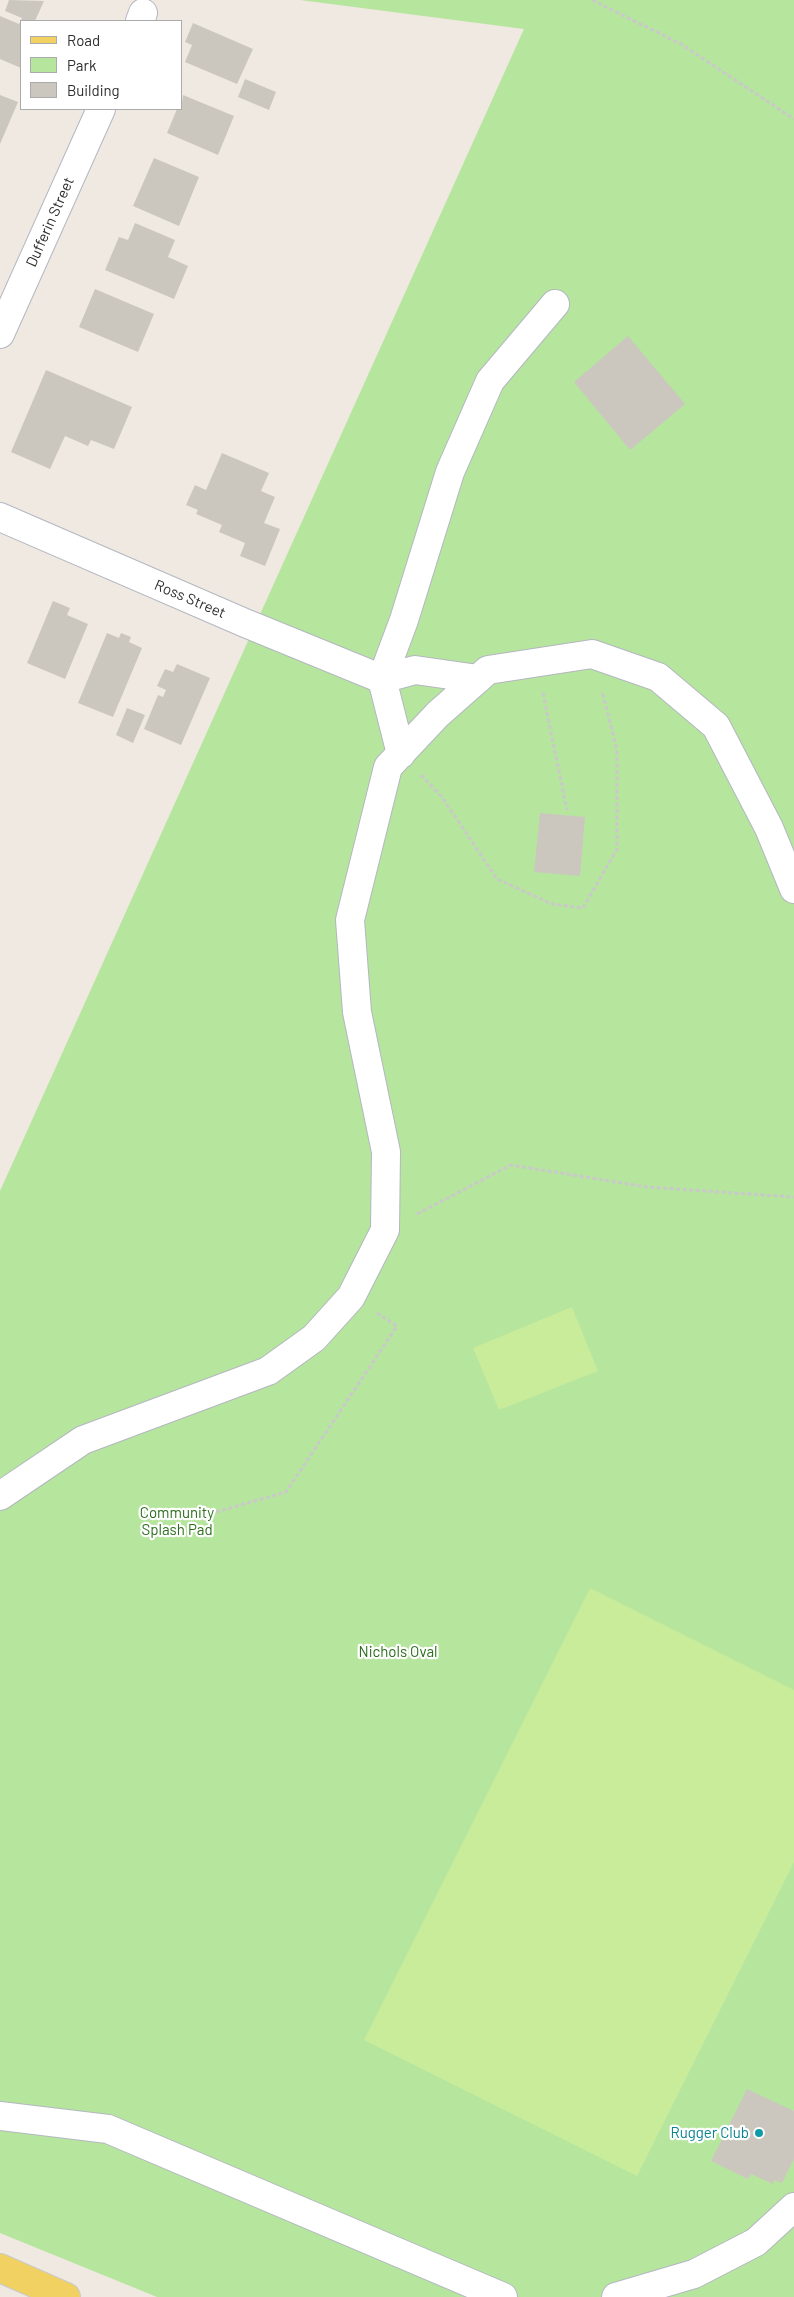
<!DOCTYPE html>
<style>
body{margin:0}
#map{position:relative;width:794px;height:2297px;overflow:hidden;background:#efe9e1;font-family:Barlow,sans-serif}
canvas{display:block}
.legend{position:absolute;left:20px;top:20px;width:162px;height:90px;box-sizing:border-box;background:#fff;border:1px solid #ababab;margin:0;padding:6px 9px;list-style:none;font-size:15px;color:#2e2e2e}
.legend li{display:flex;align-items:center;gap:10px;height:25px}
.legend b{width:25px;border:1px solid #ababab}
</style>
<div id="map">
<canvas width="794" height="2297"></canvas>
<ul class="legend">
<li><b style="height:6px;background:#f2d163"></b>Road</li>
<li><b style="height:14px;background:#b6e59e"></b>Park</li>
<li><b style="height:14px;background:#cbc7bf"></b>Building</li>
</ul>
</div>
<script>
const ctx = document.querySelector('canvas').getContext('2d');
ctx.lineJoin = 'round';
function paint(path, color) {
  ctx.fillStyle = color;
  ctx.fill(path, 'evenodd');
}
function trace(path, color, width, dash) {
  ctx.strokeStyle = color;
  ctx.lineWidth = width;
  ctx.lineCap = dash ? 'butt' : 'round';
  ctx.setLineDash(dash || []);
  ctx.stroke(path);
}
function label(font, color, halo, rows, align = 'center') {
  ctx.font = font + ' Barlow,sans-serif';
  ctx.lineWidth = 4.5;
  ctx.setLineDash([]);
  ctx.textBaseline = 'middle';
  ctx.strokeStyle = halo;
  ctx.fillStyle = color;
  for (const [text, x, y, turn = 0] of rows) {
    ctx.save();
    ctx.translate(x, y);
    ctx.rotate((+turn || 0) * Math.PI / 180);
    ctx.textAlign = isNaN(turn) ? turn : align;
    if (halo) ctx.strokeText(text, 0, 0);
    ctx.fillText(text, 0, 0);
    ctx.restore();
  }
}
paint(new Path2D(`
 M300,0H794V2297H157L0,2233V1191L524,29Z`), '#b6e59e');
paint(new Path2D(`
 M572,1307L598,1371L499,1410L473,1348Z
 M590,1588L794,1690V1862L637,2176L364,2040Z`), '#c9ec9a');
paint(new Path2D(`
 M9,0L44,1L35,21H21V68L0,59V16L19,24L22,18L5,11Z
 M193,23L253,49L237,84L185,62L192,45L185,42Z
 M245,79L276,92L269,110L238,97Z
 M0,95L18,102L0,144Z
 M183,95L234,116L218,155L167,133L177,109H181Z
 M154,158L199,177L179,226L133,206Z
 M135,223L175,240L168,257L188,266L174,299L105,270L119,237L128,240Z
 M95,289L154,314L138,352L79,327Z
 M628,336L685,404L630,450L574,382Z
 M46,370L132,407L114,449L91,440L88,446L65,436L50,469L11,452Z
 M222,453L269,473L261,491L275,497L264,523L280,529L265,566L240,556L245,543L219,532L222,525L196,514L198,510L186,505L195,485L206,490Z
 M53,601L70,608L67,615L88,624L65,679L27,663Z
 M107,633L119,638L121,633L131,637L129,642L142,648L113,717L78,703Z
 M177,664L210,678L181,745L144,729L158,695L163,697L166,690L157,686L165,669L173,672Z
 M127,708L145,715L133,743L116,735Z
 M540,813L585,817L580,876L534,872Z
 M747,2089L794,2111V2159L782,2183L774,2180L773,2184L751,2174L748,2179L711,2161Z`), '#cbc7bf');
const minor = new Path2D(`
 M140,21L143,13
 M0,334L101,109
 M0,517L245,623L382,679L415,670L478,679
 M401,754L382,679L404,620L450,472L490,381L555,304
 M0,1496L83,1440L268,1371L314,1338L351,1297L385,1230L386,1152L357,1012L350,920L388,767L438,714L488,670L592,654L658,677L716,726L769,828L794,889
 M0,2116L108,2129L503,2297
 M616,2297L694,2274L756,2242L794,2207`);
const major = new Path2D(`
 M0,2268L66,2297`);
trace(minor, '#b4b7c1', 30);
trace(major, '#c9c9c9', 30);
trace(new Path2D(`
 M592,0L681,44L794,119
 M543,693L567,810
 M421,775L442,797L497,879L552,904L583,908L617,849V750L602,691
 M417,1214L511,1165L647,1187L794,1197
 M216,1512L286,1492L397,1326L377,1313`), '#c9c9c9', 3, [4, 2.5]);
trace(minor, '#fff', 28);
trace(major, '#f2d163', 28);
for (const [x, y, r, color] of [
 [759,2133,5,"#0f9aa8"]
]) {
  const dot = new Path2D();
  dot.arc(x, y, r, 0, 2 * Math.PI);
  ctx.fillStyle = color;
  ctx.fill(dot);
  trace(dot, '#fff', 2);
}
label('15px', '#2e2e2e', '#fff', [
 ["Dufferin Street",50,222,-66],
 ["Ross Street",190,599,23]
]);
label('15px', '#2c6e1b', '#fff', [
 ["Community",177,1513],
 ["Splash Pad",177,1530],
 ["Nichols Oval",398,1652]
]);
label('15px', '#0d838f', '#fff', [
 ["Rugger Club",749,2133]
], 'right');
</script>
